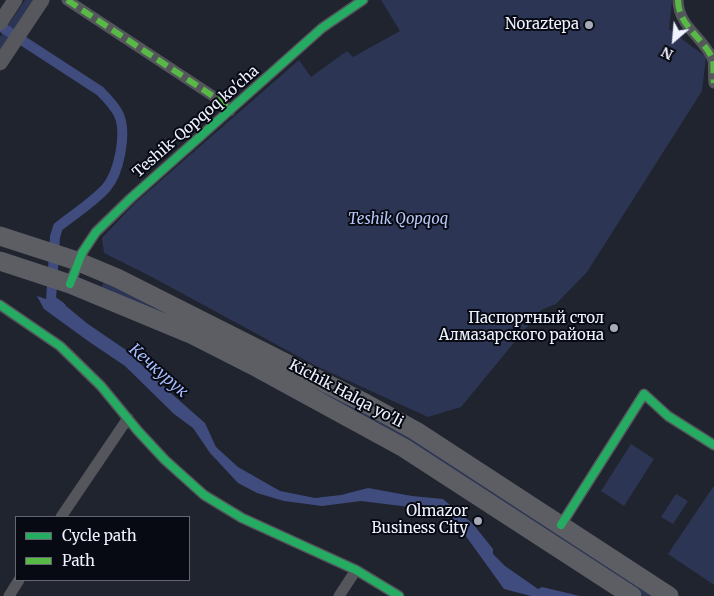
<!DOCTYPE html>
<meta charset="utf-8">
<style>
body{margin:0}
#map{position:relative;width:714px;height:596px;overflow:hidden;background:#20242f;font-family:Merriweather,serif}
canvas{display:block}
.legend{position:absolute;left:15px;top:516px;width:175px;height:65px;box-sizing:border-box;background:#080a13;border:1px solid #646771;margin:0;padding:6px 9px;list-style:none;font-size:15px;color:#eff3ff}
.legend li{display:flex;align-items:center;gap:10px;height:25px}
.legend b{width:25px;border:1px solid #646771}
.north{position:absolute;left:649px;top:15px;width:50px;height:50px;-webkit-text-stroke:4px #080a13;paint-order:stroke;rotate:207deg;font-size:14px;font-weight:700;line-height:20px;text-align:center;color:#eff3ff}
.north::after{content:'';display:block;margin:auto;width:18px;height:22px;background:#eff3ff;clip-path:polygon(50% 0,100% 100%,50% 72%,0 100%)}
</style>
<div id="map">
<canvas width="714" height="596"></canvas>
<ul class="legend">
<li><b style="height:6px;background:#26ab63"></b>Cycle path</li>
<li><b style="height:6px;background:#58b947"></b>Path</li>
</ul>
<div class="north">N</div>
</div>
<script>
const ctx = document.querySelector('canvas').getContext('2d');
ctx.lineJoin = 'round';
function paint(path, color) {
  ctx.fillStyle = color;
  ctx.fill(path, 'evenodd');
}
function trace(path, color, width, dash) {
  ctx.strokeStyle = color;
  ctx.lineWidth = width;
  ctx.lineCap = dash ? 'butt' : 'round';
  ctx.setLineDash(dash || []);
  ctx.stroke(path);
}
function label(font, color, halo, rows, align = 'center') {
  ctx.font = font + ' Merriweather,serif';
  ctx.lineWidth = 4;
  ctx.setLineDash([]);
  ctx.textBaseline = 'middle';
  ctx.strokeStyle = halo;
  ctx.fillStyle = color;
  for (const [text, x, y, turn = 0] of rows) {
    ctx.save();
    ctx.translate(x, y);
    ctx.rotate((+turn || 0) * Math.PI / 180);
    ctx.textAlign = isNaN(turn) ? turn : align;
    if (halo) ctx.strokeText(text, 0, 0);
    ctx.fillText(text, 0, 0);
    ctx.restore();
  }
}
paint(new Path2D(`
 M25,0H35L0,52V37Z
 M381,0H672L669,29L706,57L702,91L587,272L556,304L541,310L461,407L428,417L316,366L150,276L104,253L102,238L135,203L299,60L311,77L347,51L353,57L400,31Z
 M104,282L174,312L376,415L658,596H644L463,477L101,288Z
 M631,444L654,459L624,506L601,491Z
 M713,487H714V585L668,554Z
 M676,494L688,501L673,524L661,517Z`), '#2c3553');
paint(new Path2D(`
 M37,296L66,306L88,324L126,350L173,395L205,423L216,447L238,467L280,491L315,498L341,495L368,488L412,496L443,499L473,524L493,549V554L505,566L538,589L542,587L580,596H531L504,589L460,528L445,515L418,508L361,501L322,506L284,501L257,493L238,483L210,453L193,428L174,414L125,366L88,341L44,309Z`), '#3f4c7d');
trace(new Path2D(`
 M0,26L100,91C107,98 115,106 119,115C127,134 119,173 106,188C92,203 73,215 58,227L55,237L51,300L61,307`), '#3f4c7d', 10);
trace(new Path2D(`
 M67,0L222,102L230,111
 M678,0C678,26 704,38 713,60C714,67 713,76 714,83
 M70,284L82,253L96,232L131,198L322,28L363,0
 M0,305L60,346L101,386L138,431L165,460L204,495L242,518L356,570L399,596
 M61,517L128,418
 M561,525L644,394L668,416L714,445
 M9,596L19,580
 M339,596L356,570`), '#54565c', 11);
trace(new Path2D(`
 M0,23L15,0
 M0,63L42,0`), '#56585e', 15);
trace(new Path2D(`
 M0,236L74,260L117,278L365,403L416,431L669,596
 M0,261L70,284L193,335L252,365L404,448L632,596`), '#5c5e64', 19);
trace(new Path2D(`
 M67,0L222,102L230,111
 M678,0C678,26 704,38 713,60C714,67 713,76 714,83`), '#58b947', 6, [12, 6]);
trace(new Path2D(`
 M70,284L82,253L96,232L131,198L322,28L363,0
 M0,305L60,346L101,386L138,431L165,460L204,495L242,518L356,570L399,596
 M561,525L644,394L668,416L714,445`), '#26ab63', 8);
for (const [x, y, r, color] of [
 [589,25,5,"#a7abb6"],
 [614,328,5,"#a7abb6"],
 [478,521,5,"#a7abb6"]
]) {
  const dot = new Path2D();
  dot.arc(x, y, r, 0, 2 * Math.PI);
  ctx.fillStyle = color;
  ctx.fill(dot);
  trace(dot, '#080a13', 2);
}
label('15px', '#eff3ff', '#080a13', [
 ["Noraztepa",579,25],
 ["Паспортный стол",604,319],
 ["Алмазарского района",604,336],
 ["Olmazor",468,512],
 ["Business City",468,529]
], 'right');
label('15px', '#eff3ff', '#080a13', [
 ["Teshik-Qopqoq ko'cha",196,122,-41],
 ["Kichik Halqa yo'li",346,394,28]
]);
label('italic 15px', '#b7c7f8', '#080a13', [
 ["Teshik Qopqoq",398,220]
]);
label('italic 16px', '#a9beff', '#080a13', [
 ["Кечкурук",158,371,41]
]);
</script>
